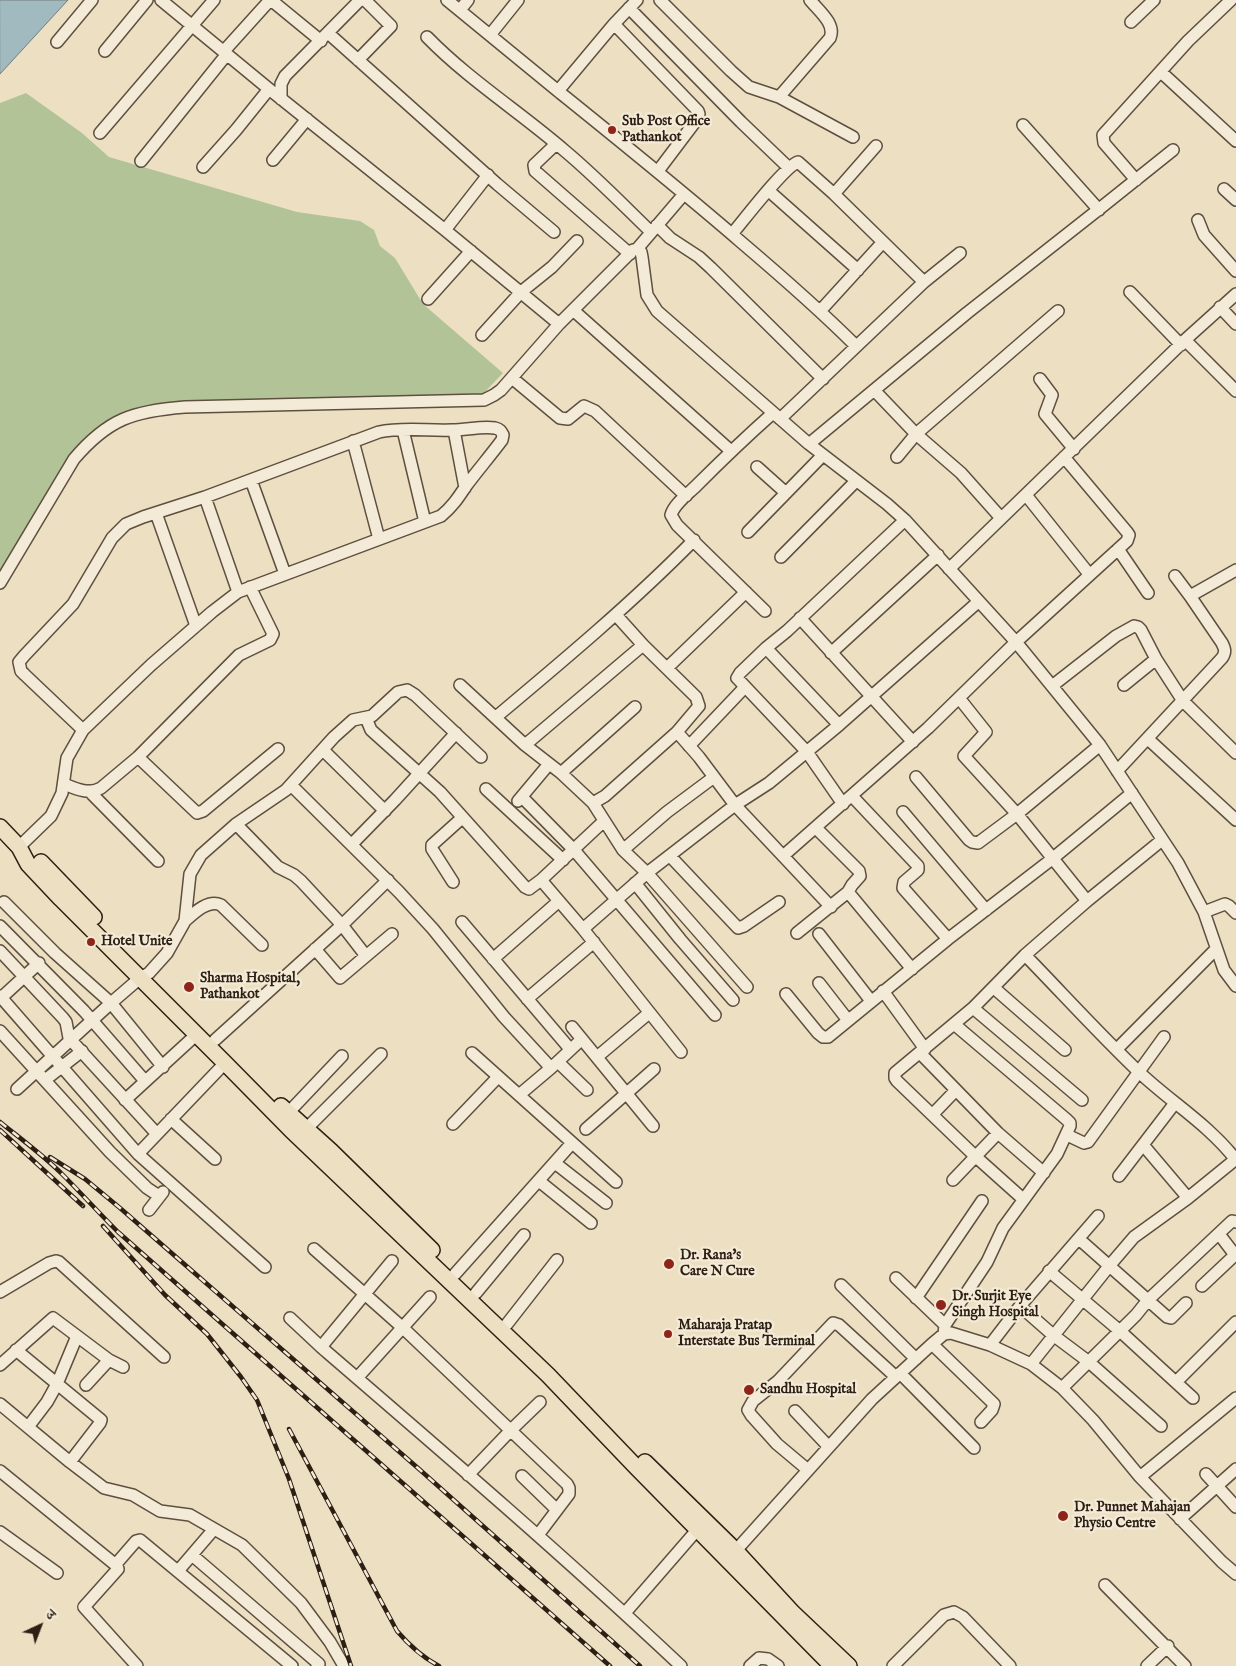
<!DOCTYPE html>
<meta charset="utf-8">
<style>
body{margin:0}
#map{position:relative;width:1236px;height:1666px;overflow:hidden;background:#ede0c2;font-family:"IM FELL English","Noto Serif Devanagari",serif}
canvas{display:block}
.north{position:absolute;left:15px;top:1601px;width:50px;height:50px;-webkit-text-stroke:4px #f3ebd7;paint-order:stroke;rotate:43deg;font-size:14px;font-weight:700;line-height:20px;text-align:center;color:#2e1f14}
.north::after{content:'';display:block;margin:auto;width:18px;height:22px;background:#2e1f14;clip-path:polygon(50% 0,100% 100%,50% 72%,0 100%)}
</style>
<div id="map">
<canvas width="1236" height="1666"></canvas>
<div class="north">उ</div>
</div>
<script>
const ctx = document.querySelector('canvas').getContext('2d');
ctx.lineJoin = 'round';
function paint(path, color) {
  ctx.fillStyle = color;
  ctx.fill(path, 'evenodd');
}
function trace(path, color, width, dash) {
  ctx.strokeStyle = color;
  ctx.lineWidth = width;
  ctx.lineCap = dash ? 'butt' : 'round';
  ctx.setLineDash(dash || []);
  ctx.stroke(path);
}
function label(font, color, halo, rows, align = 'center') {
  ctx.font = font + ' "IM FELL English",serif';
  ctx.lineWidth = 4.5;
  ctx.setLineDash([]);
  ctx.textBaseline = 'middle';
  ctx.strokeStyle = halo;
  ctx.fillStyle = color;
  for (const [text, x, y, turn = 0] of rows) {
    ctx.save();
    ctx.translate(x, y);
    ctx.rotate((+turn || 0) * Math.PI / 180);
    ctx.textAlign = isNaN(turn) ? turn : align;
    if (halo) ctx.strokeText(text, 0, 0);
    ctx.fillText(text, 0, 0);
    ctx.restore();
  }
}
paint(new Path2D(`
 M26,93L82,133L109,157L297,212L360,221L374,230L380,246L395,258L423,304L503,373L483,394L157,403L110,421L80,443L0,570V103Z`), '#b3c398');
const water = new Path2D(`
 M0,0H68L0,74Z`);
paint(water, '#a0bac0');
trace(water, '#727c7b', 1);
const minor = new Path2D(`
 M161,0L269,89L445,230L559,324
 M271,0L321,41
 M447,0L558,91
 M637,0L614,24L558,91C620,141 681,190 741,242C781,276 819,309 856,346
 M660,0L731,71L749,87L779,97L853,137
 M629,8L741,122L789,168
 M460,10L468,0
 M1131,22L1154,0
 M614,24L698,111L699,114L695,122L658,171
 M328,33L497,184L554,232
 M490,35L518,0
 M427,37C469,80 520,112 565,151C595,176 623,205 651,232
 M57,42L92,0
 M105,51L147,0
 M224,51L270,0
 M358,60L391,26L365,0
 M1161,72L1236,141
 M779,97L830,38C836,24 819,11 810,0
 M281,99V84L285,76L360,0
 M1023,125L1099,210
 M100,133L214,0
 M556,144L534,165L535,171L630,254
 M273,160L307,119
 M141,161L227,54
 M203,167L236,130L269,89
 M1136,180L1104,143L1103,135L1188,41L1231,0
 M1224,189L1236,200
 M769,191L858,270
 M834,194L876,146
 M1198,220L1204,235L1236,271
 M657,225L670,238L699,257L711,268L823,379
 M445,230L488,175
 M732,234C744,220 784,167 798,162L834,194L924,282
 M637,249L684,194
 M1130,292L1181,345
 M428,299L471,251
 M1220,307L1236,324
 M573,310L731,451
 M821,310L883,242
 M482,335L521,292L552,267L577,241
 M1185,340L1236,391
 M512,378L560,418L568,419L584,406L595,411L686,496
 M1040,379L1052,395L1045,414L1074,449
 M874,390L916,434L961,473L1001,518
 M780,419L924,282L960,253
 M403,430L425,522
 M454,430L465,488
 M353,441L379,539
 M809,444L967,313L1103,206L1173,150
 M897,457L916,434L1058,311
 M757,467L786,493
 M251,480L285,574
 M1026,495L1089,574
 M205,497L238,592
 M156,513L196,626
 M905,520L787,631L766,648L839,725L978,602
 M748,532L823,455
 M1118,549L1148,593
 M781,557L856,481
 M949,569L1185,340L1236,294
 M0,583L74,459C108,419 133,411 185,407L484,400L494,395L501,390L559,324L633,250L637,249L641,252L642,257L647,295L657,311L809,444L887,504L905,520L1016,642L1100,745L1178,863L1204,912L1224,970L1236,986
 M1190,596L1236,570
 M765,611L677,525L671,515C674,504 688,494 696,486C721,461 746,437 773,413
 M800,618L913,742
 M766,648L740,673L737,678L807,752L843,804
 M831,653L938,555
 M667,668L746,592
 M460,685L525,745L561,773L593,803L623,850L647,873L747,987
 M1124,685L1156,659
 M1052,686L1116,636L1134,626L1138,627L1141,630L1156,659L1183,701L1236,753
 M959,698L986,732L964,756L1017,814L1087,901
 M496,717C564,660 632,603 694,540
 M366,718L371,730L440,792L525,887L529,889L541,880
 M677,732L699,757L735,805L831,907
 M1148,739L1236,820
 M525,745L643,645
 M689,746L745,687
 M323,750L385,811
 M138,757L197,813L203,811L278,749
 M1117,771L1222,658C1226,652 1225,649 1222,643L1190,596L1175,576
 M561,773L635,707
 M916,777L969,840L972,842L978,843L1017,814L1100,745
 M64,784C76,789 89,795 101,788L138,757L239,655L270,640L273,634L250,587
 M291,785L399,892L433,929L504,1017L551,1068L582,1039
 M486,789L563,860
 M89,791L158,861
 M852,796L918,866V870L904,882L903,888L948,939
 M522,797L574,850L715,1015
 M518,801L549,764
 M593,803L605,796L677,732L699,706L696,697L643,645L616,615
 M903,812L986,910
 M236,824L278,867L294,875L301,881L342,925L366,956
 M816,828L859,871L860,876L852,885L848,892L912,969
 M352,844L395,800L456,733
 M19,847L51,816L62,793L67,758L83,730L151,665L212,612L238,592L441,516C452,507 458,498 466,486C478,470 490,456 502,440L503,435C501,431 500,429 495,428C482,426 466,430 452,430C428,431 402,427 379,432L205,497L143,517L126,524L112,538L73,604L24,656L19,662L21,671L25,675L83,730
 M623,850L667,812L714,777
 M670,856L738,928L744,926L779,902
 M783,856L928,728L1016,642L1127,541L1129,535L1127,532L1064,457
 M453,882L432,849V845L462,818
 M635,883L680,939L733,1000
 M559,901L541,880L604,821
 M4,902L55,953L111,1003L163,1067
 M1204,912L1225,904L1229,906L1236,913
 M185,921C194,913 208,899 221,905L262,945
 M462,922L570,1049
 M0,926L84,1011L145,1081
 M583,929L647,873L735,805L769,783L839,725
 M797,933L848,892
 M819,934L871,1001
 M315,949L340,978L392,934
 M0,951L63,1018L66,1022L69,1038L157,1134
 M1025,955C1063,994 1100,1035 1140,1073C1172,1103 1209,1125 1236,1160
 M493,959L559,901L583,929L681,1052
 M819,983L847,1019
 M994,988L1065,1050
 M883,991L925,1049
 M786,994L818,1033L823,1037H828L948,939L1052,859L1132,793
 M0,996L138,1154L265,1267
 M1,998L39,963
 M527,999L594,942
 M973,1008L1082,1100
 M572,1027L653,1126
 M0,1031L110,1152L147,1188L159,1196
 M215,1040L342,925L388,880
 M1117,1049L1216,949
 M472,1053L616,1182
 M920,1053L998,1133L1044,1173
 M597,1057L649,1013
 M558,1062L587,1090
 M45,1080L82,1051
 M17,1089L111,1003L140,978L149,973L167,953L185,921L190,874L201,855L236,824L286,790L334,737L353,720L372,716L398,692L407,690L415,695L481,757
 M519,1095L551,1068
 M125,1100L197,1034
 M288,1113L342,1056
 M933,1114L956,1090
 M171,1119L215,1159
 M453,1124L498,1077
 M306,1129L381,1054
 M586,1129L654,1069
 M1067,1135L1084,1143L1088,1142L1164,1037
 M1144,1146L1188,1198
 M138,1154L225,1063
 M555,1163L606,1203
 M1119,1176L1175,1103
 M953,1180L998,1133
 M539,1181L591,1223
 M1023,1199L975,1156L897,1081L895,1078V1073L973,1008L1025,955L1087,901L1162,840
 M149,1210L163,1192
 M1219,1234L1235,1255
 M1079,1239L1167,1317L1171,1318L1186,1303
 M314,1249L403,1328L567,1484L569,1488V1494L538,1535
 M1049,1271L1120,1331L1193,1398
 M455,1274L572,1143
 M896,1278L945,1325
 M841,1285L916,1359
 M1202,1286L1236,1254
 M0,1292L49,1263L56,1261L59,1262L164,1357
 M476,1293L524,1235
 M916,1298L982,1201
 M1020,1306L1053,1335L1089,1362L1161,1426
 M290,1318L321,1347C443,1452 564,1556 681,1666
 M507,1324L557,1260
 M944,1334L945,1325L987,1262L1003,1228L1057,1154L1070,1126V1123L1066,1119L954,1024
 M932,1344L994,1404L992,1410L981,1422
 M990,1345L1020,1306L1098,1216
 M321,1347L392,1261
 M16,1350L101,1420L100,1423L70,1462
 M1031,1364L1110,1265L1134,1237L1188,1198L1236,1159
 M0,1365L53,1318L109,1360L123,1367
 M900,1373L974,1448
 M357,1378L430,1297
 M1176,1382L1236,1322
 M86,1385L109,1360
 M1062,1388L1136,1315L1148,1300L1232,1221L1236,1222
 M0,1404L70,1462L104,1488L133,1495L160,1511L190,1515L242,1545L301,1603L330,1642L344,1666
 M795,1411L828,1446
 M28,1427L47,1402L57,1384L77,1336
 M808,1470L777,1444L751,1415L748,1410L753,1401L778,1381L833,1323L839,1325L896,1377
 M0,1471L117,1566L118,1569L84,1607L137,1666
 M1206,1474L1236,1507
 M468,1475L511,1430L540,1402
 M522,1476L557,1510
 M1140,1477L1236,1398
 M1180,1519L1236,1469
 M0,1532L57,1573
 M192,1555L319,1664L317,1666
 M730,1557L872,1399L932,1344L944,1334L951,1333L990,1345L1031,1364L1062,1388L1093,1420L1140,1477L1222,1562L1236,1574
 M116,1564L136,1541L140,1540L292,1666
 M178,1571L214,1529
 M1105,1585L1185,1666
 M625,1613L697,1530
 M750,1666L759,1658L768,1659L778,1666
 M893,1666L944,1615L954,1612L963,1617L1010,1666
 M1147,1666L1168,1646`);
const major = new Path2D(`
 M0,827L19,847L28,864L61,899L225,1063L291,1130L548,1375L637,1468L832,1666
 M41,862L94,917
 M281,1106L331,1151L432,1250
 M645,1462L736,1551L793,1613L849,1666`);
trace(minor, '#5e4f40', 14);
trace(major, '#2e1f14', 18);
trace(minor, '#f3ebd7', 11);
trace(major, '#ede0c2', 15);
const rail = new Path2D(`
 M0,1122C21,1139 43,1155 62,1174C81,1193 99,1213 118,1232L610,1666
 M0,1130L83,1206
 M50,1157L85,1179L120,1208L419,1469L640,1666
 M103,1226L165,1295L207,1334L241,1377L257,1400L289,1479L351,1666
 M289,1429L397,1631C409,1645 422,1657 439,1666`);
trace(rail, '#2e1f14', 4.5);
trace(rail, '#f3ebd7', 2.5, [8]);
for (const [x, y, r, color] of [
 [612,130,5,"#8f2418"],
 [91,942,5,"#8f2418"],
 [189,987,6,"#8f2418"],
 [669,1264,6,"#8f2418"],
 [941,1305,6,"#8f2418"],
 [668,1334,5,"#8f2418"],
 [749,1390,6,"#8f2418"],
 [1063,1516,6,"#8f2418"]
]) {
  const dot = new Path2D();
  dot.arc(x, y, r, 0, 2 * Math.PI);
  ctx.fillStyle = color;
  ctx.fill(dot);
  trace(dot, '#f3ebd7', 2);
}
label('bold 14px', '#2e1f14', '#f3ebd7', [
 ["Sub Post Office",622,122],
 ["Pathankot",622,138],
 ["Hotel Unite",101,942],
 ["Sharma Hospital,",200,979],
 ["Pathankot",200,995],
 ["Dr. Rana's",680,1256],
 ["Care N Cure",680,1272],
 ["Dr. Surjit Eye",952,1297],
 ["Singh Hospital",952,1313],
 ["Maharaja Pratap",678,1326],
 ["Interstate Bus Terminal",678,1342],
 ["Sandhu Hospital",760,1390],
 ["Dr. Punnet Mahajan",1074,1508],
 ["Physio Centre",1074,1524]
], 'left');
</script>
